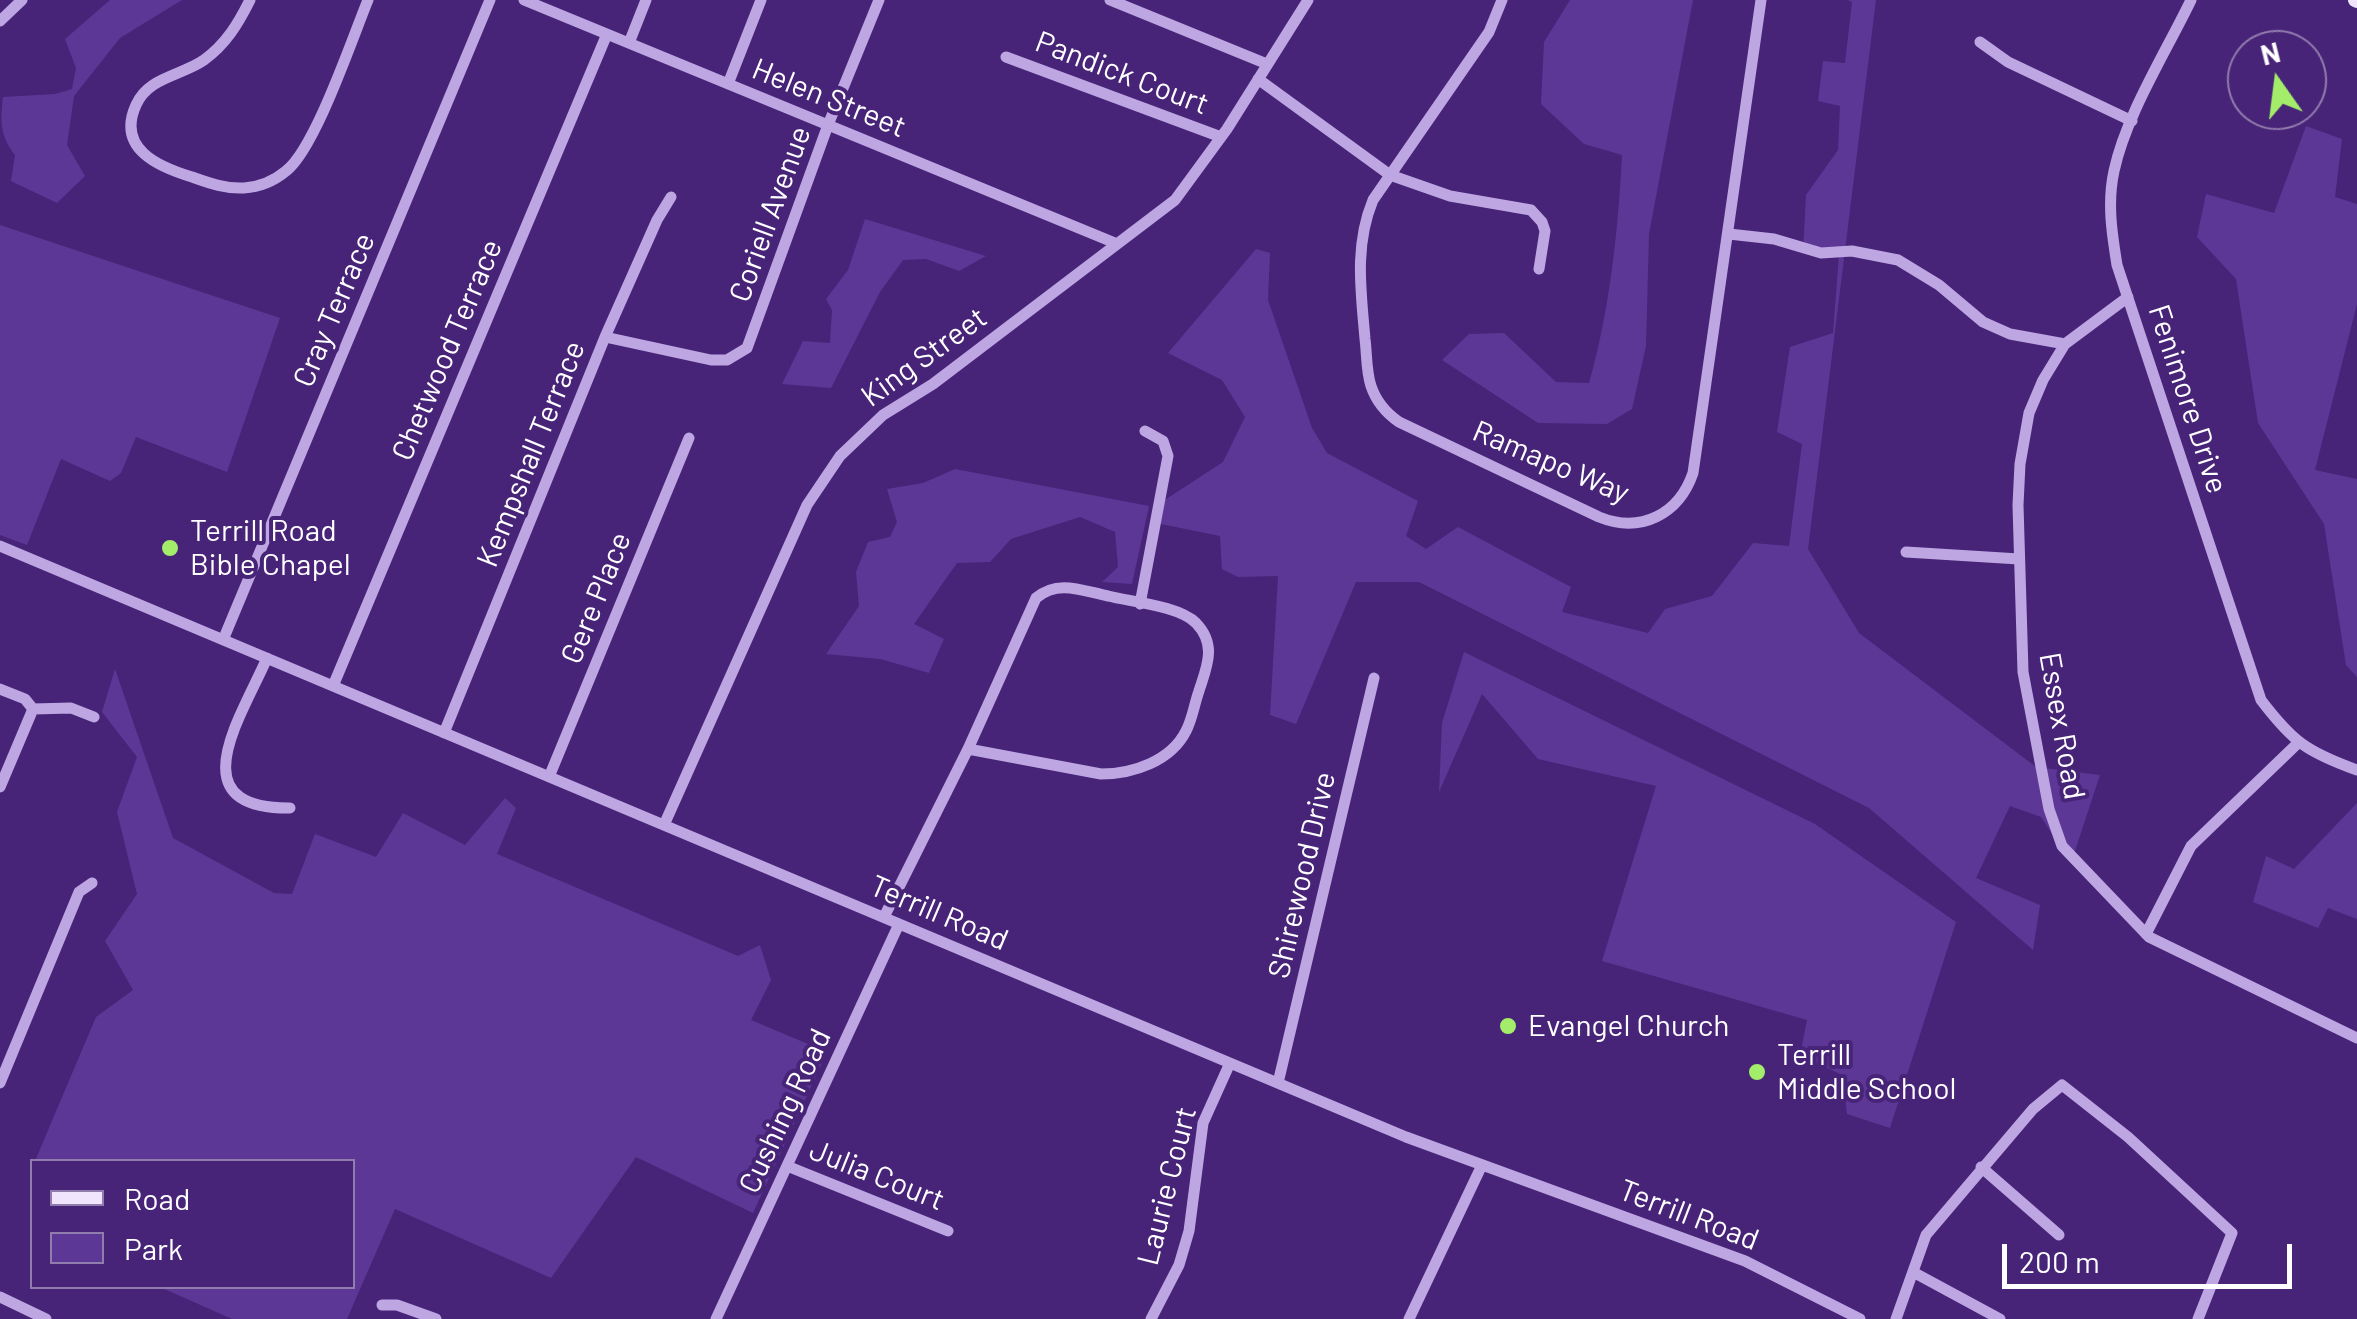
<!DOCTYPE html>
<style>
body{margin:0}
#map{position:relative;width:2357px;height:1319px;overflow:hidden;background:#472478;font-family:Barlow,sans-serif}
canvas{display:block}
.legend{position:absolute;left:30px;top:1159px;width:325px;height:130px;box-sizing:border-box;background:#472478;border:2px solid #917cae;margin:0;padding:12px 18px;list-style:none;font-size:30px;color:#fff}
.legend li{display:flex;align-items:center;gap:20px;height:50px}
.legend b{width:50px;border:2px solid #917cae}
.north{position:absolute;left:2227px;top:30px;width:100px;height:100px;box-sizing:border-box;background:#472478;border:2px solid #917cae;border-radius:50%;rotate:346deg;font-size:28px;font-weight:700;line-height:40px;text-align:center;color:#fff}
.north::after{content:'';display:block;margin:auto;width:35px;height:45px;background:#a3ed6a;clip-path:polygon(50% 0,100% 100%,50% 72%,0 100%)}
.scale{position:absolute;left:2002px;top:1244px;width:290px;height:45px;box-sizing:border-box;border:5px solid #fff;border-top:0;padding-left:12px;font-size:30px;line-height:35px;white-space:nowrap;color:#fff;-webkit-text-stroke:8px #472478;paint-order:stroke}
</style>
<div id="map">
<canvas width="2357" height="1319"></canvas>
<ul class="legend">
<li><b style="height:12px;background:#f0e5fc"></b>Road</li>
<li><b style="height:28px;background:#5d3796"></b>Park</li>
</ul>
<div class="north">N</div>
<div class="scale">200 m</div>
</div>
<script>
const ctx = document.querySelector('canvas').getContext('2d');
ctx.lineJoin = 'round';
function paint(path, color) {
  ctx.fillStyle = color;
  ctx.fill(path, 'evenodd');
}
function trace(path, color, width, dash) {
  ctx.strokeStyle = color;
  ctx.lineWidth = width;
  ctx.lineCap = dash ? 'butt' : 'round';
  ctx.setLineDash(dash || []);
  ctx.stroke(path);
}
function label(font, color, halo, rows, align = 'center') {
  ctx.font = font + ' Barlow,sans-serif';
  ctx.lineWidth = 8;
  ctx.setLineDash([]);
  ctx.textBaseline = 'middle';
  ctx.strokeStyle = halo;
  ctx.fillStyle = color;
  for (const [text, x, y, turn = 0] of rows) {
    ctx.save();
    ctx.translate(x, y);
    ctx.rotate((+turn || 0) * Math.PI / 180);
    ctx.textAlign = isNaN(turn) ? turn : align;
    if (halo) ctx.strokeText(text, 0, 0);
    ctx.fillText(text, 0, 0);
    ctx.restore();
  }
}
paint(new Path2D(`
 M110,0H182L120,38L74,96L67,145L85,176L57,203L11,181L15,155C0,136 0,121 3,97L55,94L72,89L76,68L65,39Z
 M1570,0H1693L1649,234L1646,346L1632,409L1607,424L1538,423L1442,360L1469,334L1504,333L1556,382L1589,383C1610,309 1618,231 1622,155L1584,144L1541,104L1544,42Z
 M1848,0H1876L1808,549L1859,633L2036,767L2100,775L2071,863L2041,817L2010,806L1976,878L2040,905L2033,950L1869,808L1419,582H1356L1296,724L1270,715L1278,576L1238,577L1222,569L1220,536L1156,523L1160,503L1223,462L1245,417L1222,380L1168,353L1256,249L1270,253L1268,300L1312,428L1327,453L1418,501L1406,536L1426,549L1458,527L1571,587L1562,612L1648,633L1665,609L1712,596L1753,543L1789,546L1802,444L1777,432L1790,347L1833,333L1839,255L1803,252L1806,195L1838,150L1840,106L1818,101L1823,61L1845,63L1852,2Z
 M2306,126L2342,139L2335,197L2357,204V304L2315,470L2357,479V677L2346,665L2324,524L2258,423L2236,279L2197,237L2206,194L2274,213Z
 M865,219L986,256L959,271L926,259L903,260L880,292L831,388L782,384L803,341L830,343L832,310L826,299L848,270Z
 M0,225L280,318L227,472L136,437L121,473L110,481L61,459L27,545L0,535Z
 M955,469L1149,506L1132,584L1102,582L1118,567L1115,532L1080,517L1011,539L990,562L957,563L914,624L944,639L929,673L880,659L826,654L859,606L856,572L868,542L890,537L897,522L887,489L923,483Z
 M1464,652L1815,824L1956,922L1890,1128L1847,1114L1842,1075L1800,1055L1807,1020L1602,961L1656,786L1538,759L1482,694L1439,792L1442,723Z
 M115,669L173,838L274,893L292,894L315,834L376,857L403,813L465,845L505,798L516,808L497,854L738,956L760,945L771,980L751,1020L827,1052L753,1213L636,1157L551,1278L395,1209L347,1319H232L160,1287L352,1286V1162L35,1161L96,1017L133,990L105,941L137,894L117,812L137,757L102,712Z
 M2357,803V919L2328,908L2318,928L2253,902L2266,856L2294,869Z`), '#5d3796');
trace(new Path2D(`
 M250,0C238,24 226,44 204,60C181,76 148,77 136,105C116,149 159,167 192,177C209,183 225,189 244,188C259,187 274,181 286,171C315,149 352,39 368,0
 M524,0L1115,243
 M1110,0L1267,64
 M1502,0L1489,32L1373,200C1354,246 1361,291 1365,339C1367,354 1366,371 1371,386C1376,401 1386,413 1399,422L1599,517C1641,534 1679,514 1693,473L1761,0
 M2191,0C2166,52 2126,115 2114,171C2107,203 2112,234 2117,265L2261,700C2293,742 2307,752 2357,770
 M0,21L22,0
 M1980,42L2008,62L2132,121
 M629,43L646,0
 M1006,57L1221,137
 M1258,79L1390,175L1450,196L1531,210L1542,222L1545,231L1539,269
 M728,84L761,0
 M1729,234L1774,239L1821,253L1852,251L1898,260L1939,285L1983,322L2010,334L2065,344
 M2128,297L2065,344L2043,380L2029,413L2020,464L2018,505L2023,672L2049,809L2062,846L2149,937L2357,1038
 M605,337L711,360H727L747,348L828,125L879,0
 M0,546L1406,1137L1745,1261L1860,1319
 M1906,552L2019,559
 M1140,604L1168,456L1163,441L1145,431
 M223,640L490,0
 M267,658C242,716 177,809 290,808
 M333,686L607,34
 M0,689L25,699L33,709L71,708L94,717
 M444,733L605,337L657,220L671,197
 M549,777L689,438
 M0,787L33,709
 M664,825L807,505L840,456L883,415L933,384L1175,200L1227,129L1308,0
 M884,917L968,749L1036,598C1058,579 1083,591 1108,596C1132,602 1179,606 1196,623C1218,646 1206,668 1198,694C1194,706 1192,720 1186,731C1171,761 1133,774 1101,774L968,749
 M2146,934L2191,846L2298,743
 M0,1083L79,892L92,883
 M1278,1083L1374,678
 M787,1166L948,1231
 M1981,1167L2059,1235
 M1913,1272L2000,1319
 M0,1297L46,1319
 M382,1305H397L436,1319
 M716,1319L899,924
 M1151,1319L1179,1265L1189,1231L1203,1123L1230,1063
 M1409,1319L1482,1165
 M1896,1319L1926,1235L2033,1109L2062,1085L2128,1137L2232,1233L2198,1319`), '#bea6e3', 11);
trace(new Path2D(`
 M2355,0L2357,1`), '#f0e5fc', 14);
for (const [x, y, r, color] of [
 [170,548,10,"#a3ed6a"],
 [1508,1026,10,"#a3ed6a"],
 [1757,1072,10,"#a3ed6a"]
]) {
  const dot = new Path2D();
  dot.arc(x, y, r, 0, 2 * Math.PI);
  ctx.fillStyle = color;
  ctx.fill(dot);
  trace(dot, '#472478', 4);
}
label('30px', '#fff', '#472478', [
 ["Pandick Court",1122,73,21],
 ["Helen Street",829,98,22],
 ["Coriell Avenue",770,214,-70],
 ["Cray Terrace",334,310,-67],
 ["Chetwood Terrace",447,350,-67],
 ["King Street",924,357,-36],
 ["Fenimore Drive",2188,399,72],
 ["Kempshall Terrace",531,454,-68],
 ["Ramapo Way",1551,462,23],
 ["Gere Place",596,598,-68],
 ["Essex Road",2062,726,80],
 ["Shirewood Drive",1302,875,-77],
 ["Terrill Road",939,913,23],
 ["Cushing Road",785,1111,-65],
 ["Julia Court",877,1175,22],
 ["Laurie Court",1167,1186,-76],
 ["Terrill Road",1689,1215,21]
]);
label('30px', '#fff', '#472478', [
 ["Terrill Road",190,531],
 ["Bible Chapel",190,565],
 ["Evangel Church",1528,1026],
 ["Terrill",1777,1055],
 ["Middle School",1777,1089]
], 'left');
</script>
